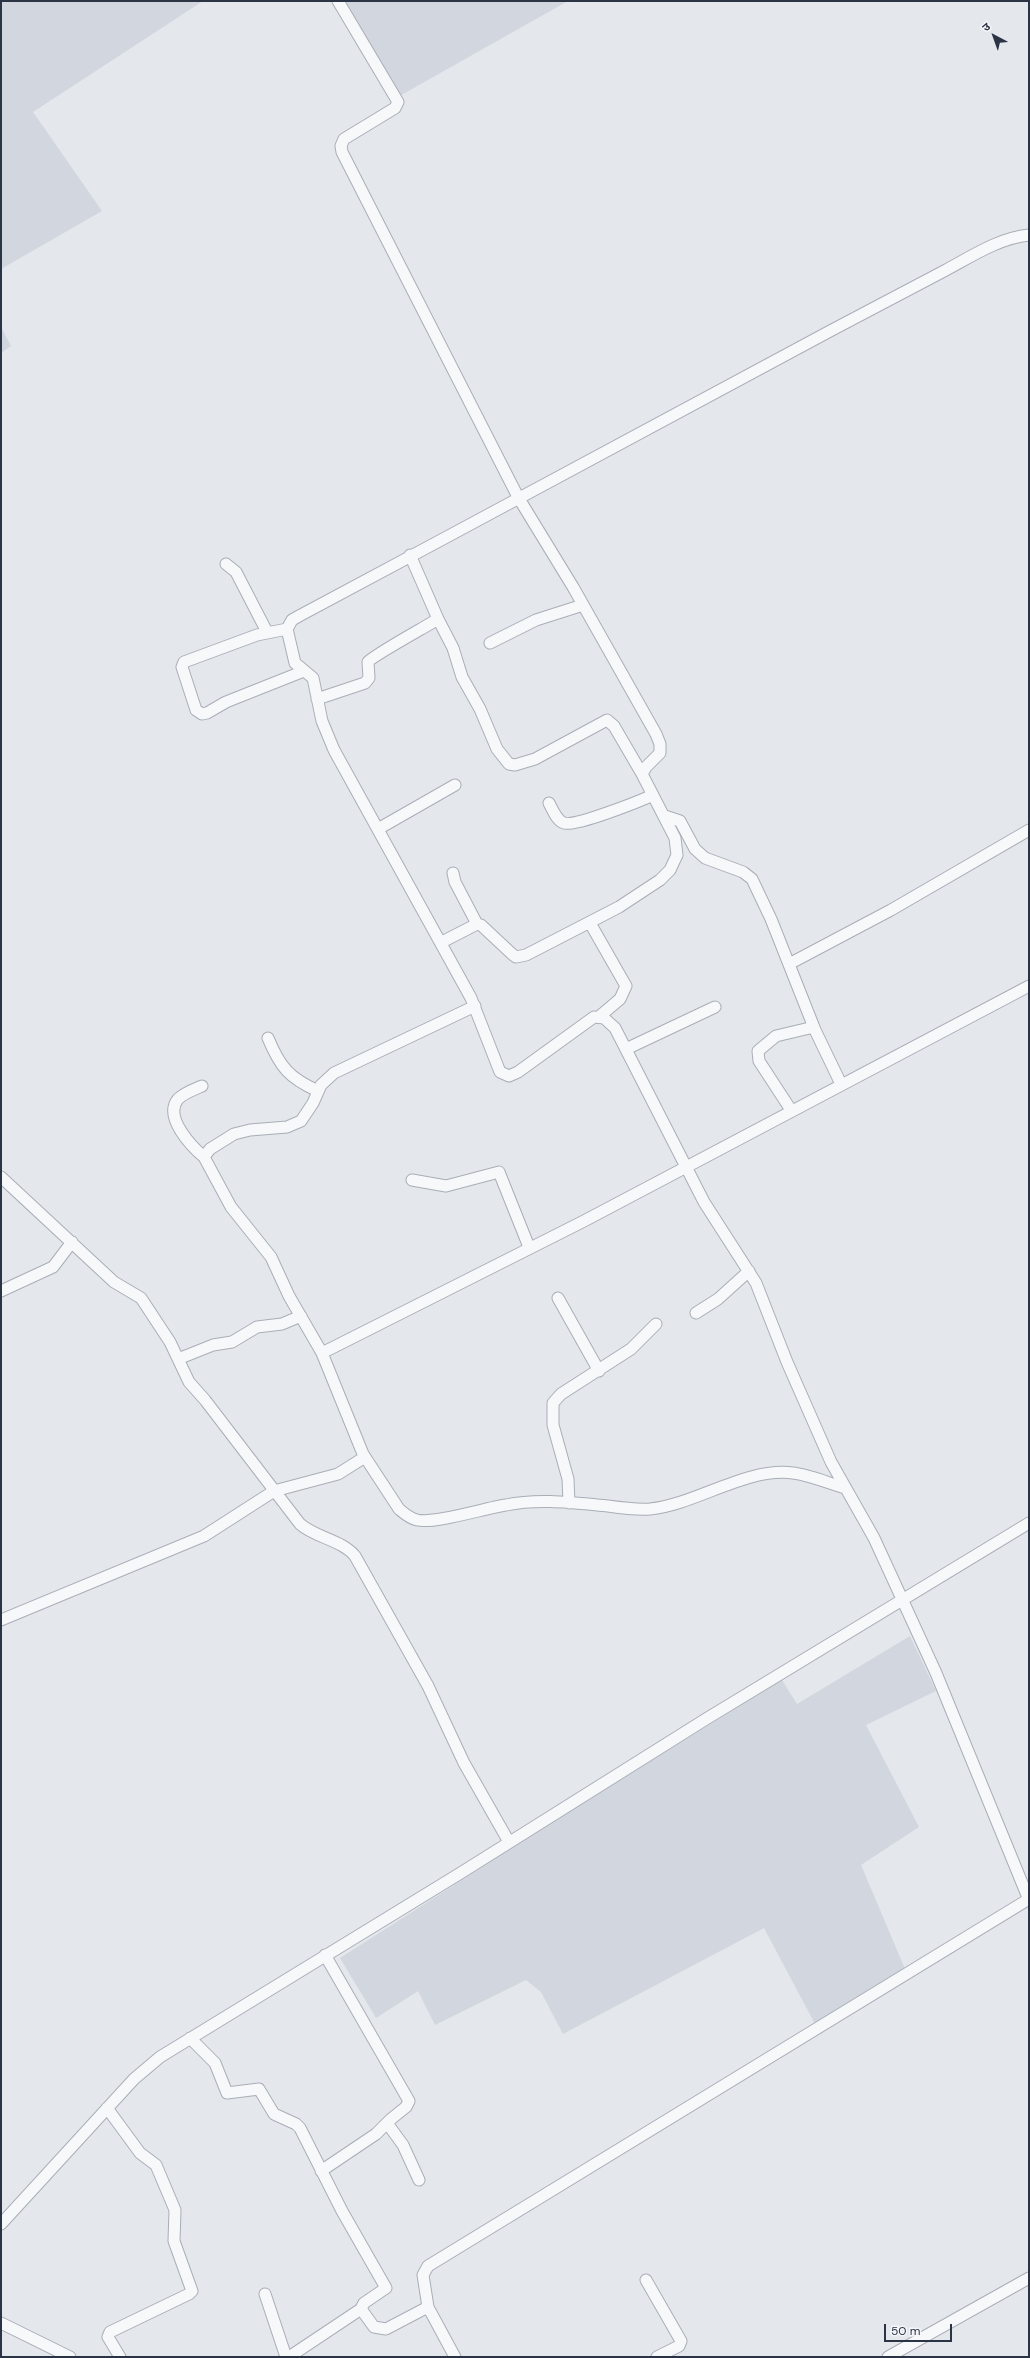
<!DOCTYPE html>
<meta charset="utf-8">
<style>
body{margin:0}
#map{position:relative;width:1030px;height:2358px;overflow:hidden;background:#e4e7ec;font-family:"DM Sans","Noto Sans Devanagari",sans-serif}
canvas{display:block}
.frame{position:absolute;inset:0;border:2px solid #2b3445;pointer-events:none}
.north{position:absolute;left:974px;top:16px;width:40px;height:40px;-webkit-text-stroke:3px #f4f6f9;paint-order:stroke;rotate:319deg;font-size:11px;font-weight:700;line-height:16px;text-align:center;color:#2b3445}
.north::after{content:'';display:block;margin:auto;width:14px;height:18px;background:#2b3445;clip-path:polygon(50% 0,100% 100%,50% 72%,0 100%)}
.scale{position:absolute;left:884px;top:2324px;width:68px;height:18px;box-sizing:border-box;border:2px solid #2b3445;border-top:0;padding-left:5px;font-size:12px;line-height:14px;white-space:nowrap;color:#2b3445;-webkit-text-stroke:3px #f4f6f9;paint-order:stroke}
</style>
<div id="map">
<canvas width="1030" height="2358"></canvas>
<div class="frame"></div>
<div class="north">उ</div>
<div class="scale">50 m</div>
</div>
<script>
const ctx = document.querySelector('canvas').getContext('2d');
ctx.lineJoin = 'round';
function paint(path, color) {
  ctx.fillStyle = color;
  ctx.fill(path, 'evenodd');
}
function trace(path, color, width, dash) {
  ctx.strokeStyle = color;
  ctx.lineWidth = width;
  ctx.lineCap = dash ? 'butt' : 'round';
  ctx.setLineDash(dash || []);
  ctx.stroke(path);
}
paint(new Path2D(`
 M1,1H203L33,112L102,211L1,269Z
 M337,1H568L396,98Z
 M1,327L11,346L1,353Z
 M910,1636L936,1691L866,1725L919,1827L861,1865L905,1969L815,2024L764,1928L563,2034L541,1992L526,1980L435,2025L418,1991L376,2018L340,1958L570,1811L782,1680L797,1704Z`), '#d2d6de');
const minor = new Path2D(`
 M338,1L398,102L395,108L344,139L341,146L342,152L518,497L573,587L656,734L660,744V753L646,767L642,774L675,838L677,855L670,870L660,880L619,907L526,955L516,957L512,954L481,925L477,924L442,942
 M1029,235C999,238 972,256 946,270C908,290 870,310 832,330C655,425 477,521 299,616L292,620L287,629L295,663L313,678L322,721L334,750L471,998L500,1072L509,1076L518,1072L594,1017L604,1018L615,1028L704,1202L756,1283L787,1362L831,1462L874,1538L936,1673L1029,1900
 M410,555L438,619L453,648L462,677L480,709L497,749L509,764L515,765L535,759L607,720L614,726L642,774
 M226,564L236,572L267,632
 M287,629L257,635L184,662L182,667L196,710L202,714L207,713L226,702L304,671
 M490,643L536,620L583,605
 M317,699L365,683L369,678L368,662C372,656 427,626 438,619
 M549,803C553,810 556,820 564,823C575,827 640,801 653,795
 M665,816L680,821L695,849L705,858L743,872L752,879L771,919L815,1030L841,1084
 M378,829L455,785
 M453,873L455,882L477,924
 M590,923L626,986L620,999L600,1016
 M789,964L891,910L1029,830
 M475,1006L334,1073L321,1085L313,1103L301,1121L287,1127L250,1130L234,1134L210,1149L204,1157L231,1207L271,1257L289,1296L322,1353L363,1454L399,1509C405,1514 409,1518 417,1520C435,1524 485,1508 506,1505C539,1498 575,1503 608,1506C622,1508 636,1510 650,1509C697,1504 746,1467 793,1473C810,1475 828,1483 845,1488
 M268,1038C280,1067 289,1078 318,1091
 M626,1049L715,1007
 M202,1086C195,1089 184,1093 178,1099C163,1117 192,1147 204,1157
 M791,1110L759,1061L758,1051L776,1036L814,1027
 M1,1177L114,1282L141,1298L170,1342L189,1382L205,1400L300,1524C316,1538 342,1540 355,1556L428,1686L464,1763L509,1842L504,1846
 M412,1180L446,1186L499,1172L529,1247
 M1,1291L53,1267L72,1242
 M558,1298L599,1371
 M696,1313L718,1299L749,1271
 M322,1353L584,1221L1029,986
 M178,1359L213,1345L232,1342L257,1327L282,1324L301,1316
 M569,1503L568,1479L553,1425V1403L561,1394L631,1349L656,1324
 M1,1620L204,1536L274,1491L338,1474L365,1457
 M190,2038L215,2063L227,2093L259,2089L274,2114L296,2124L300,2128L342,2211L386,2288L364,2303L361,2309
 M107,2108L140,2153L156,2165L175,2210L174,2241L192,2291L189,2294L110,2332L108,2337L120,2357
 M387,2123L403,2145L419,2180
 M321,2171L376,2134L391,2119L406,2107L409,2101L325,1955
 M1,2224L134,2079L160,2057L459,1874L706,1719L1029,1523
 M646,2280L681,2341L679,2346L657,2357
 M265,2294L286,2357
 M1,2323L70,2357
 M289,2357L361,2309L374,2327L386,2329L428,2307
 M455,2357L428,2307L423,2275L428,2266L1029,1899
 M888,2357L1029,2278`);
trace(minor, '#a9aeb7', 13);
trace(minor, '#f7f8fa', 11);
</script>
